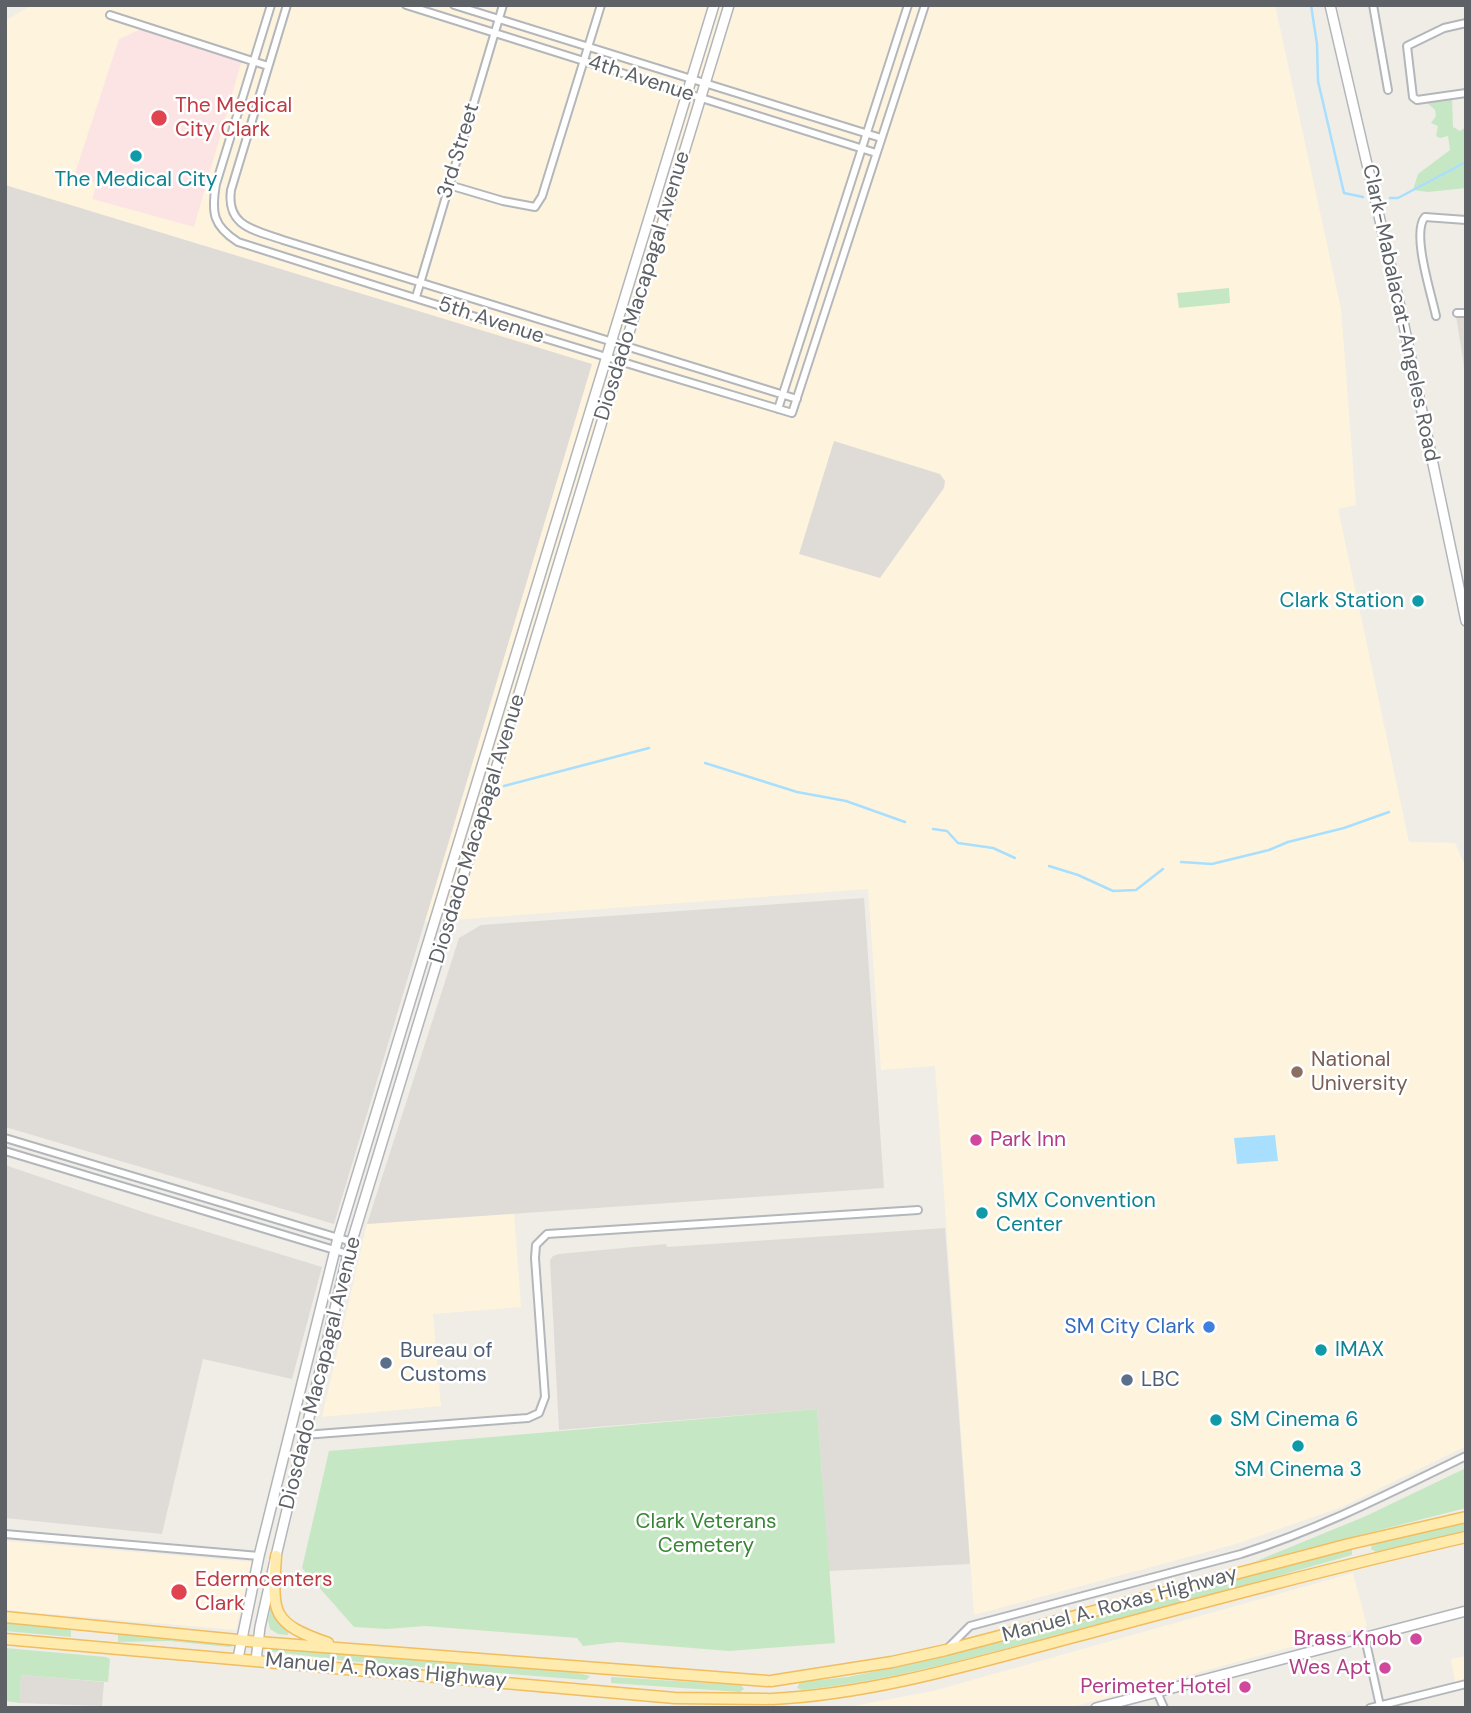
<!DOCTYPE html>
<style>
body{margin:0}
#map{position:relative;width:1471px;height:1713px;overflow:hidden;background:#f0ede6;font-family:"DM Sans",sans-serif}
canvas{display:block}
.frame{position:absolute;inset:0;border:7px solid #5e6266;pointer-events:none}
</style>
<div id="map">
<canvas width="1471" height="1713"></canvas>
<div class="frame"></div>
</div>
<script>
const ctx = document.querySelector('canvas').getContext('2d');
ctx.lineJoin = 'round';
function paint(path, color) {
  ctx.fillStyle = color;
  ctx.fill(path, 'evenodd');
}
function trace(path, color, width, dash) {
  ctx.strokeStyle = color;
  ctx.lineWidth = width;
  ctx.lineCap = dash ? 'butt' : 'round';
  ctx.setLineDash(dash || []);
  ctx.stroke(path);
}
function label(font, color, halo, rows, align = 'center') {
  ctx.font = font + ' "DM Sans",sans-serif';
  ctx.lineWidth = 5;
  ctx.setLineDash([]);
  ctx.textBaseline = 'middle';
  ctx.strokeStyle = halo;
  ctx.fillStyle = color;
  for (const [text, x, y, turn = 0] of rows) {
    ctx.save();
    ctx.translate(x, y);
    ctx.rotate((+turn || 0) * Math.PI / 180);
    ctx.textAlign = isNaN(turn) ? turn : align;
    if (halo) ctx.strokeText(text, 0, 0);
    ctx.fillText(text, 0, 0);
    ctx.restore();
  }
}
paint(new Path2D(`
 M32,5H1275L1341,309L1356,505L1338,509L1409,842L1455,843L1466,868V1446L1342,1507L1236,1544L974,1615L935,1066L881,1070L868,889L425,922L592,364L5,185V21Z
 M514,1213L521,1307L433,1314L441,1406L322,1417L367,1224Z
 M5,1541L252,1562L236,1630L5,1610Z
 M1353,1573L1367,1626L1069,1708H843L933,1691Z
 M1466,1656V1681L1455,1683L1451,1659Z`), '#fef4dd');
paint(new Path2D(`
 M5,185L592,364L334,1224L5,1127Z
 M834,441L940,474L945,481L944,488L880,578L799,554Z
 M864,898L884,1188L367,1224L459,938L481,925Z
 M5,1165L149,1214L322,1267L292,1379L203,1359L162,1534L5,1518Z
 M945,1228L970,1564L829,1571L817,1409L559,1430L550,1260L553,1256L559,1254L666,1244L667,1247Z
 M21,1675L104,1682L102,1706L20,1703Z`), '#dfdcd8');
paint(new Path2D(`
 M1456,316H1466V391L1463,359Z`), '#e0dcd4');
paint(new Path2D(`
 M141,29L242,60L194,227L92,199L97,183L74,176L119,39Z`), '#fce4e4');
paint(new Path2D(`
 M1444,96H1452L1453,127L1460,131L1466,127V188L1428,192L1413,190L1418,174L1450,150L1448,136L1440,138L1436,136L1438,126L1431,123L1436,116L1435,110L1426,102L1437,97L1441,100Z
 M1229,288L1230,303L1179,308L1177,293Z
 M817,1409L835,1643L729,1651L618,1642L583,1646L577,1638L425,1626L387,1629L354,1627L302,1568L329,1451Z
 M1466,1468V1508L1254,1562L1366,1516Z
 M1466,1522V1531L1376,1552L1371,1549L1372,1543Z
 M1349,1549L1352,1550V1555C1255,1583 1158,1608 1060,1634C974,1657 890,1681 802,1690L797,1688L800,1682L848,1677L910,1664Z
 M271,1607L289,1630L288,1635L278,1634L270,1629L268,1620Z
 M5,1623L71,1628V1637L5,1631Z
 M118,1633L232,1644L233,1645L230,1647L169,1641L118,1642Z
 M5,1648L106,1657L110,1659L108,1682L21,1675L20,1703L5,1701Z
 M268,1648L574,1672L590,1676L586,1680L358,1662L267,1651Z
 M611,1677L741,1685L744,1689L740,1692L611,1683Z`), '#c6e7c3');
paint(new Path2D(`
 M1275,1135L1278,1161L1237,1164L1234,1138Z`), '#a8dffe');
trace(new Path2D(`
 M1311,5L1317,44L1318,81L1344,193L1363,197
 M1390,198H1398L1466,162
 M705,763L797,792L846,801L905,822
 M504,786L649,748
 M933,829L947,831L958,843L993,848L1015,858
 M1181,862L1212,864L1269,850L1288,842L1344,828L1389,812
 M1049,866L1078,875L1113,891L1136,890L1163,869`), '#a8dffe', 2.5);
const minor = new Path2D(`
 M271,5L216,184C211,213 213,226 238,242C422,301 607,358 792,413L925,5
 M287,5L231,190C226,227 255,230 283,240L797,399
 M406,5L876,153
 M454,5L881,138
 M1373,5L1388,90
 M110,15L268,66
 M1466,23L1444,28L1407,46L1413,97L1417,100L1466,93
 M449,185L503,201L535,207L542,196L601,5
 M416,297L503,5
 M1457,313H1466
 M1436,316C1432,296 1411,233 1425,217L1466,220
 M778,409L908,5
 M5,1138L352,1242
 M5,1151L348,1254
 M304,1435L514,1419L528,1418L539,1413L545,1397L535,1258L536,1245L547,1234L918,1210
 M5,1534L259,1556
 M1365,1638L1380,1706
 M947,1649L970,1626L1241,1554C1320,1529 1392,1492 1466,1456
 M1157,1692L1164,1708
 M1370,1708L1466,1684`);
const secondary = new Path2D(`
 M1330,5L1399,302L1466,621
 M238,1658L259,1556L338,1238L714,5
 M256,1660L260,1627L276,1556L348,1254L729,5
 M1096,1708L1466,1611`);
const primary = new Path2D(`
 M276,1556C272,1614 271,1623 328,1643
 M5,1617L258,1642L767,1681
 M5,1639L675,1698L768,1699
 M771,1681L892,1662L946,1650L1349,1544L1466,1517
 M772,1699C875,1694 975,1663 1074,1637C1204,1602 1334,1567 1466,1537`);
trace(minor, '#b3b7bb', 10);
trace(secondary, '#b2b6bb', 12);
trace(primary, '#f1bd5e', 13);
trace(minor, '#fff', 6);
trace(secondary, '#fff', 9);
trace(primary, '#ffebad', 10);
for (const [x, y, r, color] of [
 [159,118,9,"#e0444e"],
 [136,156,7,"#0f9aa8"],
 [1418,601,7,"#0f9aa8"],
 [1297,1072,7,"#8d6e63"],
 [976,1140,7,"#d1479c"],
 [982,1213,7,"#0f9aa8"],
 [1209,1327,7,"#3f7fe0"],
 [1321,1350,7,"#0f9aa8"],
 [386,1363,7,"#5c6f8a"],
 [1127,1380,7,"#5c6f8a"],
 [1216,1420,7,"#0f9aa8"],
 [1298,1446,7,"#0f9aa8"],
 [179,1592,9,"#e0444e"],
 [1416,1639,7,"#d1479c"],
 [1385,1668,7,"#d1479c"],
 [1245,1687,7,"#d1479c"]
]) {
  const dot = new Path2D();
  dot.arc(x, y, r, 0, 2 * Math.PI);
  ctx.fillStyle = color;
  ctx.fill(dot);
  trace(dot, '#fff', 2.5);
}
label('21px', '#5e6266', '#fff', [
 ["4th Avenue",641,79,18],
 ["3rd Street",459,151,-73],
 ["Diosdado Macapagal Avenue",643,286,-73],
 ["Clark-Mabalacat-Angeles Road",1400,313,78],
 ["5th Avenue",491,321,18],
 ["Diosdado Macapagal Avenue",478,829,-73],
 ["Diosdado Macapagal Avenue",321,1373,-76],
 ["Manuel A. Roxas Highway",1120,1605,-15],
 ["Manuel A. Roxas Highway",386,1671,5]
]);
label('21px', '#be3a42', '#fff', [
 ["The Medical",175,106],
 ["City Clark",175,130],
 ["Edermcenters",195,1580],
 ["Clark",195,1604]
], 'left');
label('21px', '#0d838f', '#fff', [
 ["The Medical City",136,180,"center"],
 ["Clark Station",1404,601,"right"],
 ["SMX Convention",996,1201],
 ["Center",996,1225],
 ["IMAX",1335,1350],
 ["SM Cinema 6",1230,1420],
 ["SM Cinema 3",1298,1470,"center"]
], 'left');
label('21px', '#785e54', '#fff', [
 ["National",1311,1060],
 ["University",1311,1084]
], 'left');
label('21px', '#b23c85', '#fff', [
 ["Park Inn",990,1140,"left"],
 ["Brass Knob",1402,1639],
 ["Wes Apt",1371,1668],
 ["Perimeter Hotel",1231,1687]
], 'right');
label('21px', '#366cbe', '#fff', [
 ["SM City Clark",1195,1327]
], 'right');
label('21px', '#4e5e75', '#fff', [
 ["Bureau of",400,1351],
 ["Customs",400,1375],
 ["LBC",1141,1380]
], 'left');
label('21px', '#388536', '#fff', [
 ["Clark Veterans",706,1522],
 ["Cemetery",706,1546]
]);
</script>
